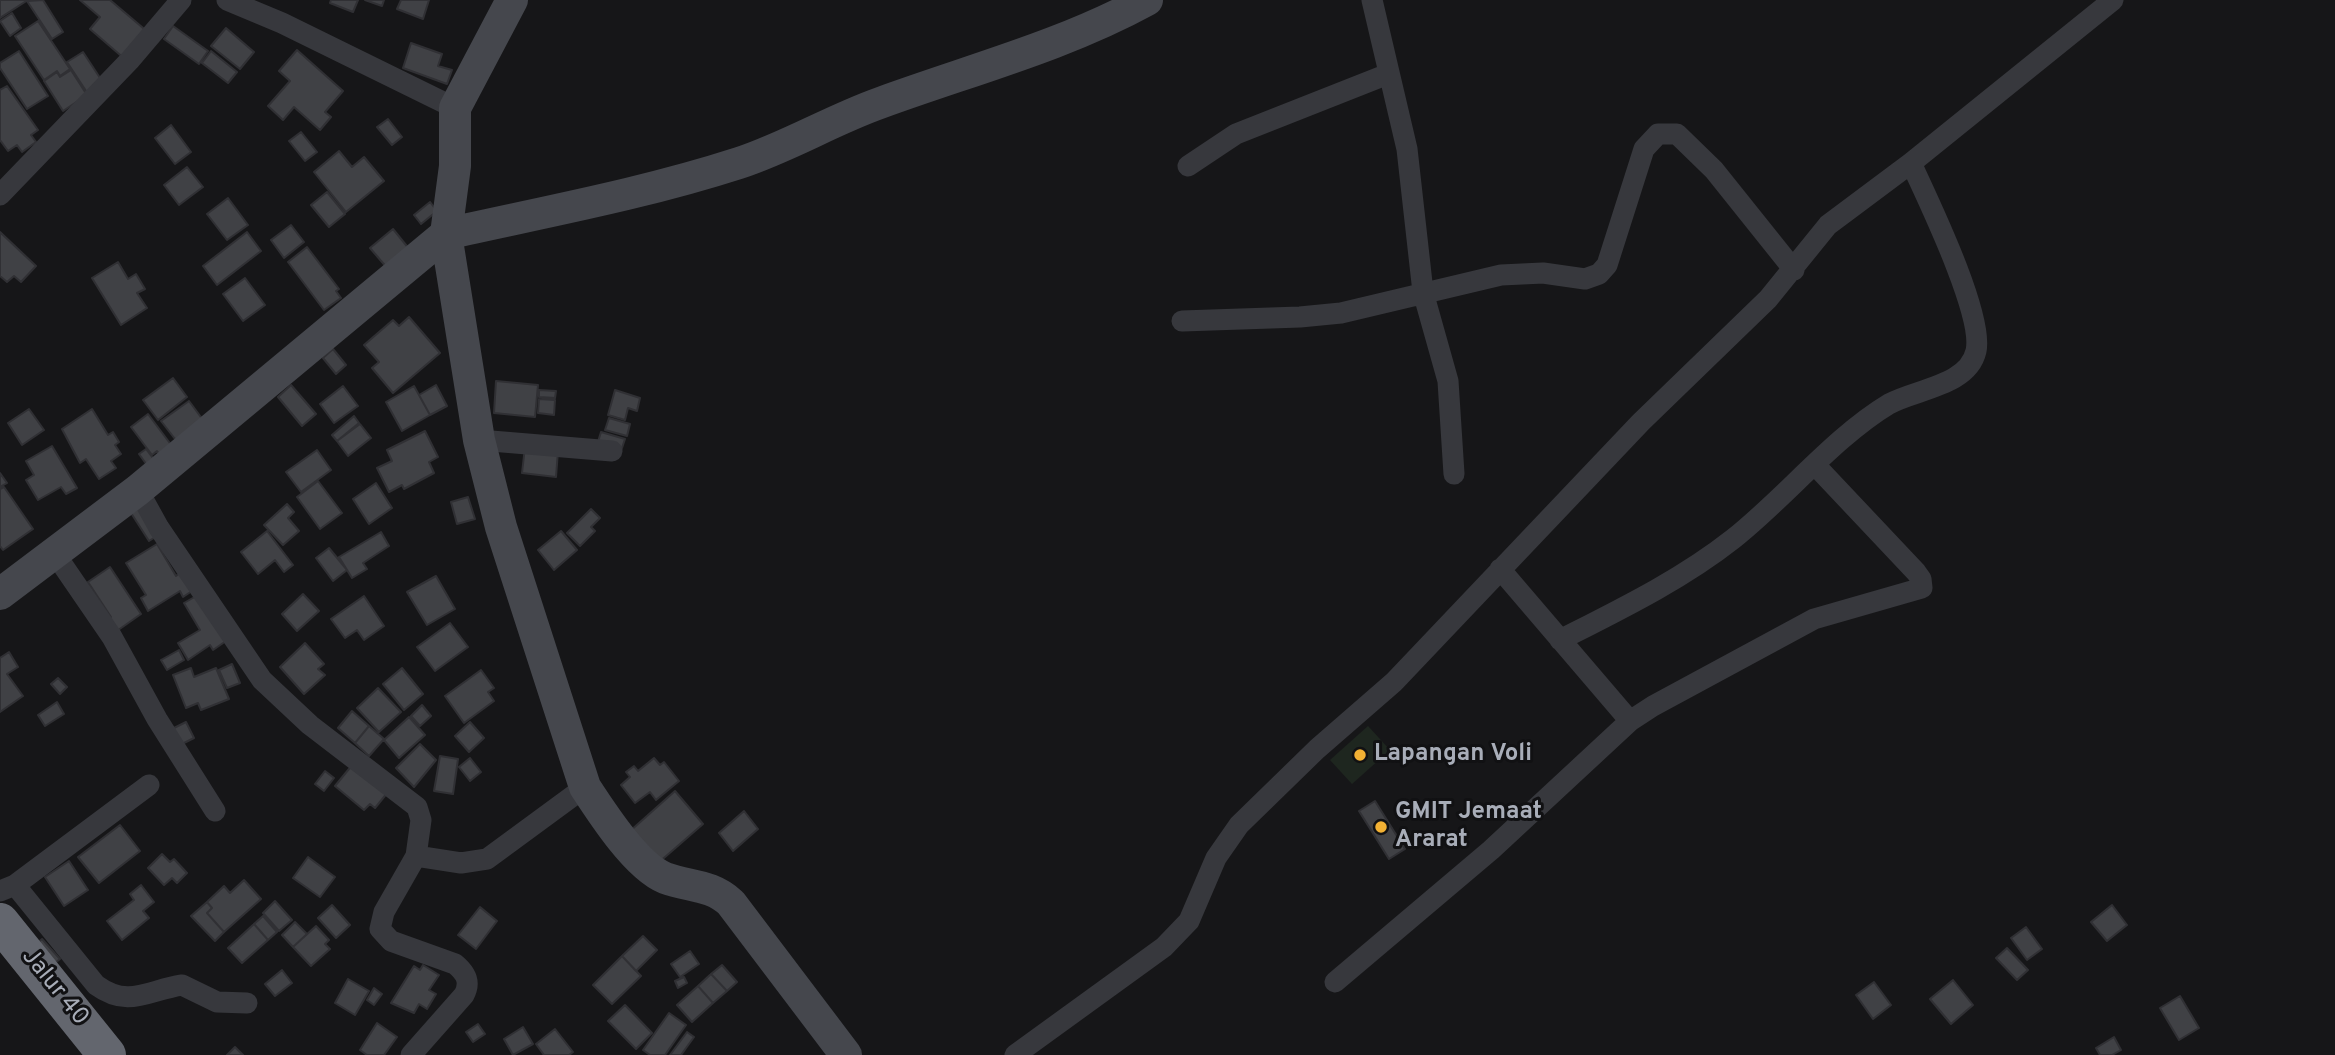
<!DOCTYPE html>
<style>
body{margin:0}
canvas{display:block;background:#161618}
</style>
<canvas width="2335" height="1055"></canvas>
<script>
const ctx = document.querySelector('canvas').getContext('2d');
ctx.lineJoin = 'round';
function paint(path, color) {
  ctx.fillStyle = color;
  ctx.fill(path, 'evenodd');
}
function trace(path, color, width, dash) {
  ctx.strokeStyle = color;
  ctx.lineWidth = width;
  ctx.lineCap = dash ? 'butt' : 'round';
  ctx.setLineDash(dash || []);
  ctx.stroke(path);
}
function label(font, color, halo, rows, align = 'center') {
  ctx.font = font + ' Overpass,sans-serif';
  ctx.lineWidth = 6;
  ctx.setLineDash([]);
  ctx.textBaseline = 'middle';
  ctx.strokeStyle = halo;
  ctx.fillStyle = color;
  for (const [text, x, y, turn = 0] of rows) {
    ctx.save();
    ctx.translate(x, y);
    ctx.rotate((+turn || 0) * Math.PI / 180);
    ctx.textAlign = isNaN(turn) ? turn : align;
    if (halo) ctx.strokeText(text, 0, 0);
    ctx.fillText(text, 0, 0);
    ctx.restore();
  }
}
paint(new Path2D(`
 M1368,726L1390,750L1352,784L1330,760Z`), '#1e261f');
const building = new Path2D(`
 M0,0H28L0,18Z
 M43,0L63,32L52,39L27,1Z
 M80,0H110L149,33L126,60L90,29L100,17Z
 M331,0H358L353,12L330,3Z
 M365,0H384L382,6Z
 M401,0H429L423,19L397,9Z
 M12,13L21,28L10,36L0,21Z
 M38,21L70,69L60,76L57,71L44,80L15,36Z
 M173,26L208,51L199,64L164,39Z
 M226,28L254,52L240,69L211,46Z
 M411,43L442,54L438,66L452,70L447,84L403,68Z
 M297,50L343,91L325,112L331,117L320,130L294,107L283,120L268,106L290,81L279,71Z
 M19,51L48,96L27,109L0,68V63Z
 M211,51L237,72L228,83L202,63Z
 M83,52L104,84L88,94L67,62Z
 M71,70L87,95L63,111L44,81L57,72L60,77Z
 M7,86L38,130L31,135L36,142L22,152L17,145L8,151L0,140V90Z
 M388,119L402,137L392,145L377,127Z
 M171,125L191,152L175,164L155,138Z
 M301,132L317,152L305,161L289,141Z
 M339,151L352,167L364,157L384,181L346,212L314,172Z
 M187,167L203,187L179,205L164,185Z
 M327,192L345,214L329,227L311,205Z
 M228,198L248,225L227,240L207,214Z
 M430,202L437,211L421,224L414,215Z
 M291,225L304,242L284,258L271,240Z
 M393,229L410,250L388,269L370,248Z
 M0,232L36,266L21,282L14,276L7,282L0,276Z
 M247,232L261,251L217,285L203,266Z
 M307,247L339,289L336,291L341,298L324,310L288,262Z
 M118,262L128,279L136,274L145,289L137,293L147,308L121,325L92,278Z
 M245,278L265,305L243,321L223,294Z
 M409,317L440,353L393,393L372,368L379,362L364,345L393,320L399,326Z
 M333,349L346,365L336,374L323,358Z
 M173,378L187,397L158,420L143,400Z
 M496,381L538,385L535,417L494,413Z
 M291,385L316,414L302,426L278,397Z
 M436,385L447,406L430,415L419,395Z
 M343,386L358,406L334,423L320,404Z
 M414,386L430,415L402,431L386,402Z
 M539,390L556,391L555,398L539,397Z
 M615,390L640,398L637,411L628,408L625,420L608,415Z
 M539,399L555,400L554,415L538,413Z
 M189,401L209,428L182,448L161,421Z
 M29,409L44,430L22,445L8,423Z
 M92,409L108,435L113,432L119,442L115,445L121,454L111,461L116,468L99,479L86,459L80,463L62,429Z
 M148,414L172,446L160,455L157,451L152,455L131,427Z
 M354,416L359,423L337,441L332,435Z
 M609,418L630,424L627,436L605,430Z
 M360,424L371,438L348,456L337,441Z
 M425,431L438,457L429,462L434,473L404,489L402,485L389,492L377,468L392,461L387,450Z
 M601,432L625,439L621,451L597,445Z
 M52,446L77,488L66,494L61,487L38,500L26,480L34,475L26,461Z
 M525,447L558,451L556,477L522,473Z
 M146,449L159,466L152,472L139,454Z
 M317,450L331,470L301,492L286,472Z
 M0,473L7,483L0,487Z
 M318,481L342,513L320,529L297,497Z
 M376,483L392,508L369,524L353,499Z
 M4,487L33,529L3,550L0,546V489Z
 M468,497L475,519L457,524L451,502Z
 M287,504L294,512L288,518L299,531L283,545L264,525Z
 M139,508L157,536L149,541L131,513Z
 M591,509L600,518L591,527L595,531L580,546L567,533Z
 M267,531L293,565L284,572L275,560L258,574L241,552Z
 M561,531L577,550L554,570L538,550Z
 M381,532L389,546L363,563L367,569L352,578L339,557Z
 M157,544L176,576L181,572L192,591L183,597L180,591L148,611L141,598L146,595L126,563Z
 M329,548L347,570L333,581L316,558Z
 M110,567L141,614L114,633L106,620L111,617L88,582Z
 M436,576L455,609L427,625L407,592Z
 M303,594L319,611L297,631L282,614Z
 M198,595L226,641L213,650L210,645L188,660L178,643L200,630L184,603Z
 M364,596L384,626L364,640L357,630L345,638L331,619Z
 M450,623L468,647L435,671L417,647Z
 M305,643L324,664L318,669L325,675L304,694L280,667Z
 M179,650L184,660L167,670L161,660Z
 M9,652L18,667L7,674L23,696L0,712V658Z
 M232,664L240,683L227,688L219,670Z
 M191,668L194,677L216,668L229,699L201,710L198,703L186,708L173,675Z
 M402,668L423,694L404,710L383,684Z
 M481,670L494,688L488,692L494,701L464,723L445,696Z
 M58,678L67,687L60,694L51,684Z
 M378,688L401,712L379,732L357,708Z
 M57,702L64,714L45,726L38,715Z
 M422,705L431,716L420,726L411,716Z
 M352,711L369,726L355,743L338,728Z
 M409,717L425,735L399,758L384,740Z
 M186,722L194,738L180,745L172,729Z
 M470,722L484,738L469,752L455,736Z
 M369,726L384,739L369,756L355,743Z
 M420,744L436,760L414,787L396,768Z
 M440,756L458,759L453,794L434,791Z
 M470,758L481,772L470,781L459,767Z
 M654,758L660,765L664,762L679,781L656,800L650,792L635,803L621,785L630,777L626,772L634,766L638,771Z
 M353,764L388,792L375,808L370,804L364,810L335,786Z
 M325,771L334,778L324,791L315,784Z
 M675,791L703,824L657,864L629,832Z
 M1375,801L1405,849L1389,859L1359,811Z
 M744,811L758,829L733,851L719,833Z
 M120,825L140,851L99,883L78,857Z
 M162,854L170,862L174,859L187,873L177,883L172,878L164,885L148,868Z
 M308,857L335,877L320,897L293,878Z
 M69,861L88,890L64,906L45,877Z
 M244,880L261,899L224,932L207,913L212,908L207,902L224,886L230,893Z
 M141,885L154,902L143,911L149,918L122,940L107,921L134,900L130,894Z
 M275,901L292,920L279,931L263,913Z
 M207,902L212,908L207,913L224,932L215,941L191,916Z
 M332,905L350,925L336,938L318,918Z
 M2112,905L2127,925L2107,941L2091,922Z
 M480,907L497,921L476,949L458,935Z
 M263,916L277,932L268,940L254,924Z
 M295,922L307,934L293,947L282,935Z
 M254,924L268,940L242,963L228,948Z
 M316,926L329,940L325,944L330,949L311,966L293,947Z
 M2026,927L2042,949L2027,960L2011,938Z
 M643,936L657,950L636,971L622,956Z
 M42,939L60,959L45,971L28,951Z
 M2007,948L2028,970L2017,980L1996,958Z
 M690,951L699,964L680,977L671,964Z
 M622,956L641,976L612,1004L593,985Z
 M423,965L439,975L429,990L436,994L427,1009L419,1004L414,1013L391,1003L414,966L420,970Z
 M722,965L737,982L727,991L711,974Z
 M282,970L292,983L275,996L265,984Z
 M711,974L727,991L713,1003L698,986Z
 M684,977L687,983L678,988L675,981Z
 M348,979L369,991L355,1015L335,1003Z
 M1953,980L1973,1005L1951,1024L1930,999Z
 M1874,982L1891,1005L1873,1019L1856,995Z
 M698,986L713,1003L692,1022L677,1005Z
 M374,988L382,994L374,1005L367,1000Z
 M2180,996L2199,1028L2179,1040L2160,1008Z
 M625,1005L652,1033L636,1049L608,1021Z
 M669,1013L686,1025L665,1055H650L643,1050Z
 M377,1023L397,1037L384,1055H367L360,1050Z
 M478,1024L485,1034L473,1042L466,1032Z
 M523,1027L533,1044L513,1055L504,1039Z
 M555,1029L573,1052L569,1055H544L536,1044Z
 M687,1032L694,1037L681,1055H670Z
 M2114,1037L2121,1050L2112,1055H2100L2096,1048Z
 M235,1047L243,1055H227Z`);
paint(building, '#404145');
trace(building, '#303034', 2);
trace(new Path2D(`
 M227,0L282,23L455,108
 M1372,0L1407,149L1423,292L1448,381L1454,474
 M1188,166L1236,134L1388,74
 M0,195L130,60L181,0
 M1182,321L1300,317L1341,313L1501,275L1543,273L1585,279L1599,274L1607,265L1644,149L1658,134H1677L1714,170L1794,270
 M479,440L612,451
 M138,490L159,528L262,680L310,725L417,807L421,820L416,856
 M53,551L112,637L157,719L215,811
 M1500,569L1630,721L1653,706L1814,619L1922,588L1921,579L1916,572L1816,466
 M1560,640C1619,610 1681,580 1733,539C1785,498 1834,437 1889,404C1916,389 1968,386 1976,351C1984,315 1928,200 1911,163
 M15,885L96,985C129,1009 148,990 182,985L217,1002L247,1003
 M0,891L15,885L149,785
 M1335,982L1491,850L1630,721
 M411,1055L464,995C471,982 466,973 455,964L391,941L380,929L384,912L416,856L461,863L487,859L585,787
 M1015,1055L1164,947L1189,921L1216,858L1239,825L1317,749L1394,682L1641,422L1768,299L1828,225L1911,163L2113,0`), '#37383d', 21);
trace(new Path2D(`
 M512,0L455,108V166L446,234L479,440L501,527L585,787C602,813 636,866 665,878C689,887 711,884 731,903L846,1055
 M0,594L138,490L446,234C544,212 643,194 739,163C788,147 832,120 880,103C970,70 1063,46 1147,0`), '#45474d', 32);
trace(new Path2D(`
 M0,922L107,1055`), '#63666e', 38);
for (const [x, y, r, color] of [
 [1360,755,7,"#f2b134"],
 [1381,827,7,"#f2b134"]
]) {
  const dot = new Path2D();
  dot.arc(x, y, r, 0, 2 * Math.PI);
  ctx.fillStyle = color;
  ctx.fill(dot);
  trace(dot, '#111113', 2.5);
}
label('bold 24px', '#a8adb8', '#111113', [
 ["Lapangan Voli",1374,755],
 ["GMIT Jemaat",1395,813],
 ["Ararat",1395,841]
], 'left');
label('24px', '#a8adb8', '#111113', [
 ["Jalur 40",54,988,51]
]);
</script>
